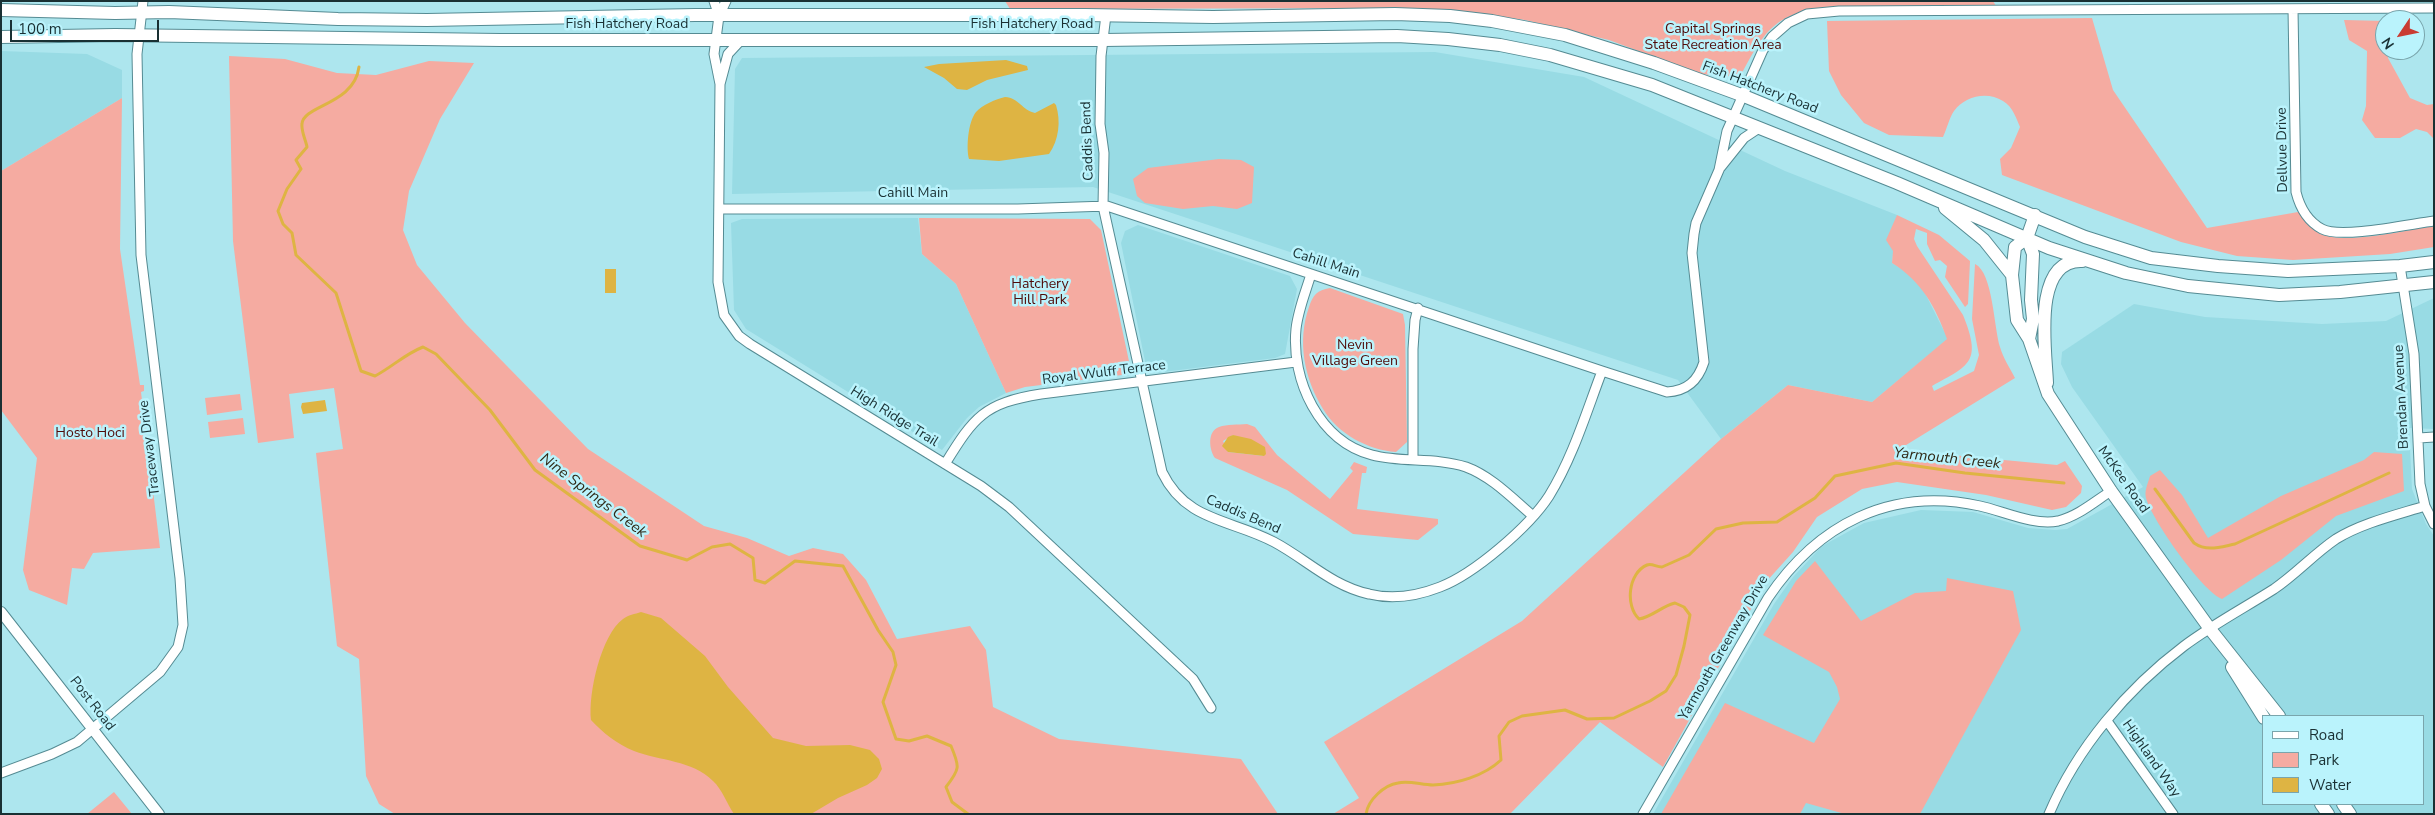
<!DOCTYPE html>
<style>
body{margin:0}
#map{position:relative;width:2435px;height:815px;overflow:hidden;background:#ade6ee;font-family:"Nunito Sans",sans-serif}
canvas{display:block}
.frame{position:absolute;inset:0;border:2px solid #193033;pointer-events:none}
.legend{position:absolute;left:2262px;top:715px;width:162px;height:90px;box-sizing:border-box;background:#baf3fc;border:1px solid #7aa5ac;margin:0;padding:6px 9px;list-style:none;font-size:15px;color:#193033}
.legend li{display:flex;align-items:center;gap:10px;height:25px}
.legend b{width:25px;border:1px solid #7aa5ac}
.north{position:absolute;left:2375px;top:10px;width:50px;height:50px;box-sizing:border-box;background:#baf3fc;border:1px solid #7aa5ac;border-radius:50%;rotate:236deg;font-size:14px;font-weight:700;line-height:20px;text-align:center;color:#193033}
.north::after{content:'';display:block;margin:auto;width:18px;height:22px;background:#c93b32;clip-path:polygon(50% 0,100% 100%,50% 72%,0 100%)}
.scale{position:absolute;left:10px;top:20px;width:149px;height:22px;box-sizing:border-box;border:2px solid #193033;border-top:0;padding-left:6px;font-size:15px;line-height:18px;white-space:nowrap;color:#193033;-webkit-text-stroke:4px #baf3fc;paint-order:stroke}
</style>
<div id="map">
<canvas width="2435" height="815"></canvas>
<div class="frame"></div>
<ul class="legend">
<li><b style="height:6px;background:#fff"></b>Road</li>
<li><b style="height:14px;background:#f5aba1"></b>Park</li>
<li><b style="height:14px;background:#deb443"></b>Water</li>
</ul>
<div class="north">N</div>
<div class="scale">100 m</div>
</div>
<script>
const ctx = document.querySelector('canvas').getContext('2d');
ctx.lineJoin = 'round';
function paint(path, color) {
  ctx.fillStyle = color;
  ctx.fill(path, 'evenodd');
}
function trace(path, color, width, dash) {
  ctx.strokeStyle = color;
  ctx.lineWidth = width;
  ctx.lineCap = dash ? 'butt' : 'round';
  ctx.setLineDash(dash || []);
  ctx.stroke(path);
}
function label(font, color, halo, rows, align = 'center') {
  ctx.font = font + ' "Nunito Sans",sans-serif';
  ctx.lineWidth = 5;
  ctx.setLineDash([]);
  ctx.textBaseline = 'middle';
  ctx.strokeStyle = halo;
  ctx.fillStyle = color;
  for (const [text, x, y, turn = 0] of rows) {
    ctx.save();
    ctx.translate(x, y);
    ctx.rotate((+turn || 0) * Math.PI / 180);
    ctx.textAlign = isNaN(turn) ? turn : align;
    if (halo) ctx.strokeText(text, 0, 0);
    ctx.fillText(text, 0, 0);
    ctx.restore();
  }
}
paint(new Path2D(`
 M1,51L87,54L122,70V98L1,171Z
 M1435,52L1584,77L1785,171L1897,215L1892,263L1910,274L1922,287L1948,339L1872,402L1788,385L1721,439L1678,380L1093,187L732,194L735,69L742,58Z
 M918,218L922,254L956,284L1006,393L979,407L967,418L942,450L746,329L734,310L731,223L742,219Z
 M1138,225L1290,276L1297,289L1285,354L1275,358L1155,373L1146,366L1121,243L1125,231Z
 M2434,298V429L2409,428L2412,489L2426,524L2434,536V814H1653L1774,604L1793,577L1822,546L1864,523L1921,510L1973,512L2028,528L2055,530L2067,529L2143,487L2072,387L2061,364L2062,352L2134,304L2205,317L2322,324L2386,321ZM2264,716H2424V804H2264Z`), '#98dbe4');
paint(new Path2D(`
 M1005,1H1993L1996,6L1830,7C1774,13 1765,30 1740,77L1700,74L1609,40L1525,20L1459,11L1398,8L1010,9Z
 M2092,18L2113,90L2207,228L2298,212C2305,220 2312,231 2323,235C2352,244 2404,230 2434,226V247L2390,254L2293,260L2237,256L2181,242L2002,175L2000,159L2011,148L2020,127C2016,118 2013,107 2003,101C1987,91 1965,96 1954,111C1949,118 1947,129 1943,137L1889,135L1864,123L1841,95L1829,71L1827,21Z
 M2344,20L2385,21V50H2389L2388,58L2410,98L2427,105L2434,104V139L2427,132L2416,129L2400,138H2375L2362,120L2366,106L2367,51L2349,40Z
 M229,56L285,59L337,73L376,75L429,61L474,63L440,119L409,191L403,230L417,265L465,323L588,449L704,526L747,538L789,556L813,548L843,554L866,580L897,639L970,626L986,650L993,707L1059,739L1241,759L1278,814H395L379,804L366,776L359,659L337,646L316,453L343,449L334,388L289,394L294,438L258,443L233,241Z
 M122,98L120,249L140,385H144V391L141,392L160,548L93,553L84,569L72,568L67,605L29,590L23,570L37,458L1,410V171Z
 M1219,159L1241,160L1254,167L1252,203L1237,209L1213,206L1183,209L1145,203L1137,196L1133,179L1148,168Z
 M1897,215L1939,235L1970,261L1968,304L1965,307L1945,277L1947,266L1940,260L1935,261L1927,244V233L1916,229L1914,239L1917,246L1963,315C1982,362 1970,365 1932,386L1934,391L1974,371L1979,355L1972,319L1975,264C1993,272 1994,329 2000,347C2003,358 2010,368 2015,378L1898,450L2057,465L2065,461L2082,486L2081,493L2066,507L2052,510L1986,495L1897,482L1862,489L1817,517L1793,552L1766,582L1663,767L1600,722L1510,814H1333L1359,798L1324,742L1522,621L1721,439L1788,385L1872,402L1947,339C1935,306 1922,282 1892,263L1893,251L1886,240Z
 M919,218L1090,219L1101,230L1130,366L1122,375L1025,387L1006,393L956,284L922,254Z
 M1330,288L1403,314L1405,325L1407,442L1396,452C1368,450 1338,434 1323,409C1304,378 1297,341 1309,307C1313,295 1317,290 1330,288Z
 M240,394L242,410L207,415L205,398Z
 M243,418L245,434L210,438L208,422Z
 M1247,424L1255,427L1277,455L1330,499L1353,471L1350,468L1354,462L1367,467L1366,473H1362L1357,509L1438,519V524L1418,540L1353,534L1287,490L1215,458C1209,450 1207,431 1219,427C1227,424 1238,425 1247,424ZM1233,435L1264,456L1228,452L1223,441Z
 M2374,452L2402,454L2404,491L2336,516L2281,560L2222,599C2202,591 2152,520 2146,498C2144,491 2148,483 2150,476L2160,470L2182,495L2208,538L2281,496L2364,460Z
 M1815,561L1861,621L1915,593L1946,591L1947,578L2013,591L2021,630L1920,814H1845L1806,803L1800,814H1661L1725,703L1814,743L1840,699L1837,687L1829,672L1763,635L1796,581Z
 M114,792L132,814H87Z`), '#f5aba1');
paint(new Path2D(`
 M1006,60L1027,66L1028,70L987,80L967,90L957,89L944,78L924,67L939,64Z
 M1005,97C1019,98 1022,110 1035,113L1054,103L1056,105C1061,121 1059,140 1049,154L999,161L969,159C966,148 968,122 976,112C982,105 996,99 1005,97Z
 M605,269H616V293H605Z
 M325,400L327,411L303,414L301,407L302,403Z
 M1233,435L1251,439L1265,447L1266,454L1264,456L1228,452L1222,446L1228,437Z
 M641,612L661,618L705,656L728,687L773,738L806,746L850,745L870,750L879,759L882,769L877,778L867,785L838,798L811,814H734C727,804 722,789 713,781C692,760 660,761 634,751C617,744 603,733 591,720C588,694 601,635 623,619C628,615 635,614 641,612Z`), '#deb443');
trace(new Path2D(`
 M359,67C354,105 303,105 302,124C301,131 306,141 307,147L296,160L301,169L287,189L278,211L283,224L292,233L296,255L336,293L361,371L375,376C392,367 405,354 423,347L436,354L490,410L535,470L640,546L687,560L712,547L730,544L753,558L755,580L765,583L795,561L843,566L878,630L893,652L896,665L883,702L896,739L909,741L927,736L951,746C960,767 960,769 946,787L952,802L968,814
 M2155,489L2194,543C2207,552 2220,547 2235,544L2389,473
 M1366,814C1368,800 1384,785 1398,783C1408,780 1422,785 1433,785C1457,784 1484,776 1501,760L1499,736L1509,722L1522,716L1565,710L1587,719L1614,718L1650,701L1666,691L1676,675L1684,646L1690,615L1684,607L1675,603C1662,606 1652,617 1639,619C1625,606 1628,573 1647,565C1652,563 1656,567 1662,567L1689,555L1716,529L1743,523L1777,522L1815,498L1835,476L1896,463L1965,473L2064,483`), '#deb443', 3);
const minor = new Path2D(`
 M714,1L719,16
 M726,1L719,16L714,54L720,84L718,282L724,315L739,336L750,344L981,486L1009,507L1193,679L1211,708
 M2293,9L2296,192C2300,208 2307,221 2322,229C2341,239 2410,224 2434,221
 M1106,15L1101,56L1100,124L1104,153L1103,206L1162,472C1186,522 1231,519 1274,542C1306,559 1332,586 1369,594C1393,600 1417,596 1440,587C1474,574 1529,527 1549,496C1573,457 1586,413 1602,371
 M720,84L728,54L741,40
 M1720,168L1744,138L1759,128
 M719,209H1018L1107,206L1602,371L1667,392C1687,391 1698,381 1704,362L1692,253L1694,234L1696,223L1719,170L1727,131L1763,50L1772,37L1788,23L1807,14L1839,11L2434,8
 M2400,266L2414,354L2420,484L2425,506L2434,524
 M1311,274C1306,291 1298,310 1296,329C1291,380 1319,441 1372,455C1402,463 1435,457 1466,467C1491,476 1513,499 1533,516
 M2419,438L2434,437
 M1413,459V349L1415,320L1418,308
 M945,464C974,417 984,403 1041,394L1296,362
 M2107,721L2173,814
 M1,773L52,754L77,742L160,672L178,647L183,625L180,578L141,255L137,54L143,1
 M1643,814L1768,598C1817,525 1890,486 1980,506C2003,511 2034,526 2058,521C2078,516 2094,502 2111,491
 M2049,814C2077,748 2127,689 2184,646C2212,625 2244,608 2274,589C2296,574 2314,554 2336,539C2362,523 2396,515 2425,506`);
const tertiary = new Path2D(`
 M1,612L159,814`);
const secondary = new Path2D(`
 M1,10L115,13L169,12L338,19L427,20L695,15H1085L1213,17L1395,14L1450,16L1492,21L1565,35L1654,63L1744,96L2085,237L2151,258L2218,266L2288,271L2400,266L2434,262
 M1,37L115,35L500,40H1104L1397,36L1448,39L1500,45L1550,55L1652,85L1897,183L2049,248L2126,273L2188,286L2279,295L2340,292L2434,282
 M1945,208L1984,240L2012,275
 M2035,215L2027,238L2015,247L2012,275L2017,320L2029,339L2048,394L2111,491L2210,629L2279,716
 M2027,238L2033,254L2031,300L2033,319L2029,339
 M2047,383C2046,352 2031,259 2082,261
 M2232,667L2264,718
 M2321,804L2328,814
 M2343,804L2350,814`);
trace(minor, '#558b93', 11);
trace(tertiary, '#558b93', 12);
trace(secondary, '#558b93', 14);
trace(minor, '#fff', 9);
trace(tertiary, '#fff', 10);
trace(secondary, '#fff', 12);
label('14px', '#193033', '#baf3fc', [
 ["Fish Hatchery Road",627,25],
 ["Fish Hatchery Road",1032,25],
 ["Fish Hatchery Road",1760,88,21],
 ["Caddis Bend",1088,141,-92],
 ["Dellvue Drive",2283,150,-91],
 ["Cahill Main",913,194],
 ["Cahill Main",1326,264,18],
 ["Royal Wulff Terrace",1104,373,-7],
 ["Brendan Avenue",2402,397,-93],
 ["High Ridge Trail",894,417,32],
 ["Traceway Drive",150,448,-97],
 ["McKee Road",2123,480,55],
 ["Caddis Bend",1243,515,23],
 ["Yarmouth Greenway Drive",1724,648,-60],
 ["Post Road",92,704,52],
 ["Highland Way",2151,759,55]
]);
label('14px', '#500b09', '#baf3fc', [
 ["Capital Springs",1713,30],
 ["State Recreation Area",1713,46],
 ["Hatchery",1040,285],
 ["Hill Park",1040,301],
 ["Nevin",1355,346],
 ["Village Green",1355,362],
 ["Hosto Hoci",90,434]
]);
label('italic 15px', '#302916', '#baf3fc', [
 ["Yarmouth Creek",1947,459,6],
 ["Nine Springs Creek",593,496,37]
]);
</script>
